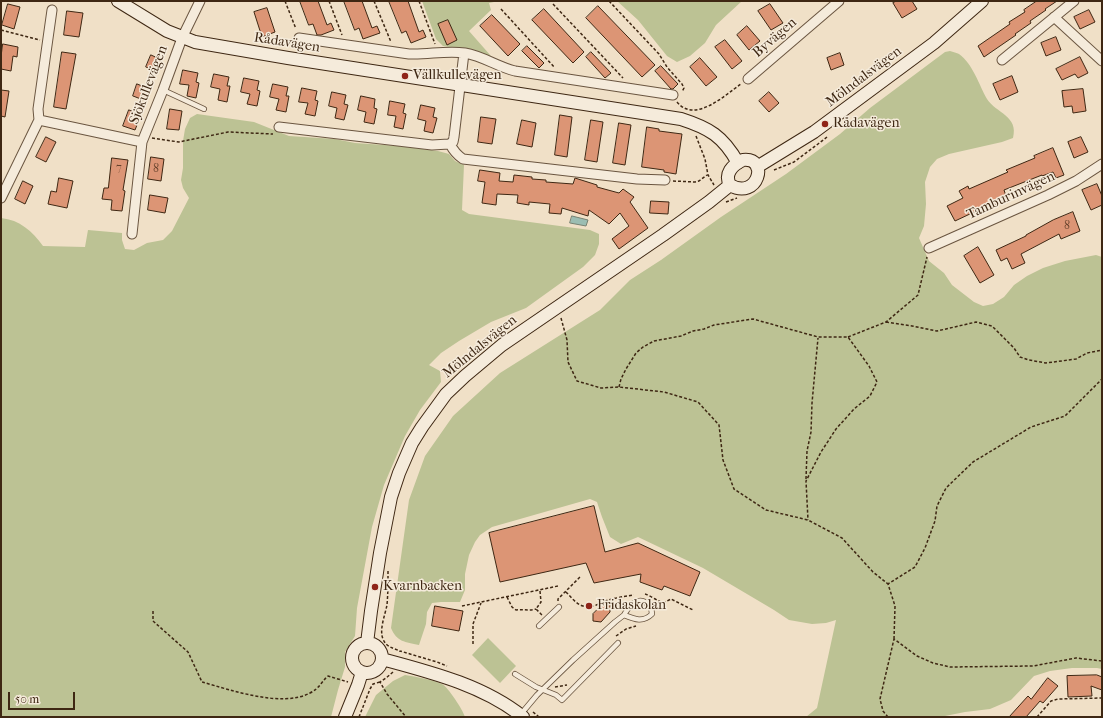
<!DOCTYPE html>
<meta charset="utf-8">
<style>
body{margin:0}
#map{position:relative;width:1103px;height:718px;overflow:hidden;background:#f0e0c7;font-family:"IM FELL French Canon",serif}
canvas{display:block}
.frame{position:absolute;inset:0;border:2px solid #3e2713;pointer-events:none}
.scale{position:absolute;left:8px;top:692px;width:67px;height:18px;box-sizing:border-box;border:2px solid #3e2713;border-top:0;padding-left:5px;font-size:12px;line-height:14px;white-space:nowrap;color:#3e2713;-webkit-text-stroke:3px #f5ebdb;paint-order:stroke}
</style>
<div id="map">
<canvas width="1103" height="718"></canvas>
<div class="frame"></div>
<div class="scale">50 m</div>
</div>
<script>
const ctx = document.querySelector('canvas').getContext('2d');
ctx.lineJoin = 'round';
function paint(path, color) {
  ctx.fillStyle = color;
  ctx.fill(path, 'evenodd');
}
function trace(path, color, width, dash) {
  ctx.strokeStyle = color;
  ctx.lineWidth = width;
  ctx.lineCap = dash ? 'butt' : 'round';
  ctx.setLineDash(dash || []);
  ctx.stroke(path);
}
function label(font, color, halo, rows, align = 'center') {
  ctx.font = font + ' "IM FELL French Canon",serif';
  ctx.lineWidth = 3;
  ctx.setLineDash([]);
  ctx.textBaseline = 'middle';
  ctx.strokeStyle = halo;
  ctx.fillStyle = color;
  for (const [text, x, y, turn = 0] of rows) {
    ctx.save();
    ctx.translate(x, y);
    ctx.rotate((+turn || 0) * Math.PI / 180);
    ctx.textAlign = isNaN(turn) ? turn : align;
    if (halo) ctx.strokeText(text, 0, 0);
    ctx.fillText(text, 0, 0);
    ctx.restore();
  }
}
paint(new Path2D(`
 M422,1H499L489,3L491,10L469,31L491,56L473,51L443,46L436,39Z
 M617,1H742L716,25L705,43L690,56L677,62L667,56L638,20Z
 M950,51C953,52 957,53 959,54C973,64 979,85 987,99C996,113 1019,116 1013,138L1002,142L949,154L937,159L930,167L925,182L926,204L924,226L919,238L929,261L944,273L952,285L974,302L983,306L993,304L1004,297L1014,285L1027,276L1043,268L1065,261L1096,255L1102,257V669L1097,668H1072L1050,671L1034,676L1011,700L990,709L965,712L945,716L944,717H806L817,708L836,620L826,623L812,624L789,620L774,610L703,568L638,537L621,544L610,537L602,517L597,502L590,499L492,527L480,535L475,542L469,555L465,574V590L460,602H441L432,603L427,612L426,624L419,645C405,642 397,642 391,628L409,500L425,456L453,416L500,373L600,310L630,280L661,260L721,217L786,174L840,134L870,108L945,52Z
 M197,114L254,122L289,136L335,139L355,143L399,146L438,151L449,154L455,161L464,165L462,210L469,214L590,230L599,234V244L595,255L583,267L526,308L491,322L459,341L441,353L429,365L440,371L441,382L420,410L405,436L384,485L372,527L357,608L355,636L345,652V667L338,690L331,717H1V218C20,220 32,231 43,246L85,247L88,230L122,233V240L125,249L134,250L147,243L163,240L172,231L189,198L183,188L181,180L183,168V141L185,129L190,118Z
 M488,638L516,666L500,683L472,655Z
 M405,675C417,677 430,679 442,684C448,687 463,710 465,717H365L376,695L393,681Z`), '#bcc294');
const water = new Path2D(`
 M572,216L588,220L586,226L570,223Z`);
paint(water, '#9bbdb2');
trace(water, '#768172', 1);
const building = new Path2D(`
 M300,1H318L327,25L331,23L334,30L321,35H317L313,24L309,25Z
 M344,1H362L372,28L377,26L380,33L363,39L359,28L355,30Z
 M389,1H408L419,32L423,30L426,37L411,43L406,31L402,33Z
 M897,1H912L917,9L902,18L893,3Z
 M1037,1H1057L1045,9L1046,10L1030,21L1031,23L1015,34L1016,35L984,57L978,46L1010,24L1009,22L1025,12L1024,10Z
 M8,4L20,7L14,29L2,25Z
 M770,4L783,23L771,30L758,11Z
 M598,6L655,65L642,77L586,18Z
 M267,8L275,32L262,37L254,12Z
 M544,9L584,52L573,63L532,20Z
 M1089,10L1095,22L1080,29L1074,17Z
 M67,11L83,13L79,37L64,35Z
 M492,15L520,44L508,56L480,26Z
 M448,20L457,40L447,45L438,24Z
 M747,26L760,41L749,50L737,35Z
 M1056,37L1061,50L1046,56L1041,43Z
 M725,40L742,61L732,69L715,47Z
 M3,44L18,47L17,57L13,56L11,71L1,69V57Z
 M527,46L544,63L539,68L522,51Z
 M62,52L76,54L66,109L54,107Z
 M591,52L611,73L605,78L586,57Z
 M840,53L844,65L831,70L827,58Z
 M151,55L162,60L157,72L146,67Z
 M1080,57L1088,73L1078,78L1075,74L1062,80L1056,69Z
 M700,58L717,77L706,86L690,67Z
 M661,66L678,84L673,89H671L655,71Z
 M183,70L198,73L196,82L199,83L196,98L187,96L189,85L180,84Z
 M214,74L229,77L227,86H230L227,102L218,100L220,89L211,87Z
 M1012,76L1018,92L1000,100L993,84Z
 M244,78L259,81L257,90L260,91L257,106L247,104L250,94L241,92Z
 M137,84L150,89L146,101L133,96Z
 M273,84L288,87L286,96H289L286,112L276,110L279,99L270,97Z
 M302,88L317,91L315,100L318,101L315,116L305,114L308,103L299,102Z
 M1083,89L1086,111L1073,113L1072,106L1064,107L1062,91Z
 M1,90L9,91L5,117L1,116Z
 M332,92L346,95L344,104L348,105L344,120L335,118L337,108L329,106Z
 M769,92L779,103L769,112L759,101Z
 M361,96L375,99L374,108L377,109L374,124L364,122L366,112L358,110Z
 M390,101L405,104L403,113L406,114L403,129L394,127L396,116L388,115Z
 M421,105L435,108L433,117L437,118L433,133L424,131L426,121L418,119Z
 M170,109L182,111L179,130L167,129Z
 M129,110L141,115L135,130L123,126Z
 M560,115L572,117L567,157L555,155Z
 M481,117L496,119L492,144L478,142Z
 M522,120L536,123L532,147L517,144Z
 M591,120L603,122L597,162L585,160Z
 M619,123L631,125L625,165L613,163Z
 M647,127L659,129V131L682,134L676,174L664,172V170L642,167Z
 M46,137L56,142L46,162L36,157Z
 M1081,137L1088,152L1074,158L1068,142Z
 M1053,148L1064,175L1056,178L1053,172L1042,176V175L1004,190L1007,199L990,207L989,205L955,221L947,206L963,198L959,191L968,186L969,189L1008,172L1006,170L1035,158L1034,156Z
 M151,157L164,159L161,181L148,179Z
 M112,158L128,160L123,190L125,191L122,211L111,210L112,200L102,199L104,188H108Z
 M480,170L500,173L499,181L513,182L514,175L532,177V179L546,180V182L573,184L575,178L597,185V187L619,193L623,189L634,197L630,202L648,228L619,249L612,239L629,226L620,213L609,224L589,210L588,216L562,208L561,214L549,213L550,204L529,202V205L517,203L518,195L497,194L496,205L482,203L485,182L478,181Z
 M59,178L73,181L67,208L48,204L51,191L56,192Z
 M23,181L33,186L25,204L15,199Z
 M1097,184L1102,196V205L1091,210L1082,190Z
 M150,195L168,198L165,213L148,210Z
 M651,201L669,202L668,214L650,213Z
 M1073,212L1080,231L1061,239L1059,234L1021,254L1025,263L1012,269L1007,258L1001,261L996,250L1026,236V235L1053,220Z
 M978,247L994,275L980,283L964,256Z
 M594,506L605,552L638,543L700,572L690,596L664,586L662,590L640,582L641,574L594,583L586,563L500,582L489,533Z
 M603,604H610V612L601,622L593,621V614Z
 M435,606L463,611L459,631L432,626Z
 M1097,675L1102,677V690L1091,686L1092,696L1068,697L1067,676Z
 M1048,678L1058,686L1043,703L1040,701L1026,717H1009L1028,696L1031,699Z`);
paint(building, '#dc9575');
trace(building, '#3e2713', 1);
const lane = new Path2D(`
 M163,90L204,109
 M539,626L559,607
 M515,674L536,687L556,695L562,700L618,643
 M521,714L537,695L573,660L615,622L624,615C634,619 643,623 652,614L651,607C640,594 630,604 624,615`);
const street = new Path2D(`
 M1054,17L1102,61
 M299,38L409,54C428,55 446,50 465,53C483,56 498,67 515,71L673,95
 M1002,60L1074,1
 M748,79L839,1
 M39,120L142,142
 M279,127L432,145L449,144L453,142L454,137L464,53
 M450,144C453,150 457,155 463,159L637,179L665,180
 M1,198L39,120L38,109L52,10
 M132,234L142,142L163,90L182,38L200,1
 M929,248L1048,195L1076,181L1102,164`);
const secondary = new Path2D(`
 M118,1L167,31L195,42L288,58L681,119C709,128 723,136 738,163
 M743,160C770,157 758,201 730,185C724,174 732,165 743,160Z
 M757,167L814,132L934,43L982,1
 M367,643L371,611L380,553L391,497L399,473L412,443L422,427L446,394L465,376L502,345L663,235L709,202L730,185
 M352 658a15 15 0 1 1 30 0a15 15 0 1 1-30 0Z
 M382,659C430,672 483,685 523,717
 M345,717L358,685L362,672`);
trace(lane, '#6a5540', 6);
trace(street, '#6a5540', 11);
trace(secondary, '#3e2713', 14);
trace(new Path2D(`
 M285,1L296,29
 M329,1L342,35
 M374,1L391,42
 M419,1L435,44
 M609,1L659,54L667,67L682,84L684,88L682,92
 M553,4L623,78
 M501,9L555,68
 M1,30L40,40
 M677,102C695,124 725,95 741,84
 M696,136L705,159L708,175L714,185
 M152,138L179,142L228,132L273,134
 M774,170L794,162L818,144L827,137
 M673,181L695,182L699,181L707,175
 M726,202L737,198
 M561,318L567,340L568,362L577,381L601,388L619,387L664,392L698,402L719,425L723,460L734,489L766,510L808,520L842,538L873,572L888,584
 M886,322L912,326L937,331L976,322L992,326L1014,348L1020,357L1029,360L1046,363L1076,359L1087,353L1102,350
 M848,337L886,322L918,295L927,257
 M619,387L621,379L626,369L636,353L643,347L654,341L681,336L693,331L704,329L714,325L753,319L818,337H848L869,366L877,382L870,396L854,409L836,429L821,452L806,481L808,520
 M806,479L807,451L811,432L812,403L818,338
 M388,571C388,582 388,594 387,605C385,615 379,630 383,639C386,647 393,648 400,651
 M540,591L541,602L536,609L542,615
 M566,592C571,597 576,604 583,606C592,609 600,603 608,600C616,598 625,596 634,595
 M645,594C649,595 658,601 663,603L671,599L693,610
 M507,597L512,607L516,610C524,609 528,611 536,609
 M558,601V599L581,576
 M462,606L558,586
 M153,611V621L188,652L202,682C231,690 282,708 310,693C320,688 321,682 328,676L348,682
 M616,636L626,629L636,626
 M894,639L895,606L888,584L915,567L925,548L935,521L937,506L946,488L973,462L1031,427L1065,416L1102,379
 M473,644V624L481,603
 M400,652V651L437,662L447,666
 M393,672L386,678L380,682L387,694L406,717
 M555,687L567,685
 M533,712L539,717
 M359,717L370,689L373,684L380,682
 M888,717L883,711L880,699L894,639L917,656L933,663L950,667L1033,666L1076,658L1102,661
 M1037,717L1051,701L1058,699L1102,698`), '#3e2713', 1.5, [3, 2]);
trace(lane, '#f5ebdb', 4.5);
trace(street, '#f5ebdb', 9);
trace(secondary, '#f5ebdb', 12);
for (const [x, y, r, color] of [
 [405,76,4,"#8f2418"],
 [825,124,4,"#8f2418"],
 [375,587,4,"#8f2418"],
 [589,606,4,"#8f2418"]
]) {
  const dot = new Path2D();
  dot.arc(x, y, r, 0, 2 * Math.PI);
  ctx.fillStyle = color;
  ctx.fill(dot);
  trace(dot, '#f5ebdb', 1.5);
}
label('12px', '#66422c', null, [
 ["7",119,168],
 ["8",156,169],
 ["8",1067,226]
]);
label('14px', '#3e2713', '#f5ebdb', [
 ["Byvägen",775,38,-41],
 ["Rådavägen",287,43,9],
 ["Mölndalsvägen",864,77,-37],
 ["Sjökullevägen",149,85,-69],
 ["Tamburinvägen",1011,196,-25],
 ["Mölndalsvägen",480,347,-39]
]);
label('14px', '#3e2713', '#f5ebdb', [
 ["Vällkullevägen",413,76],
 ["Rådavägen",833,124],
 ["Kvarnbacken",383,587],
 ["Fridaskolan",597,606]
], 'left');
</script>
